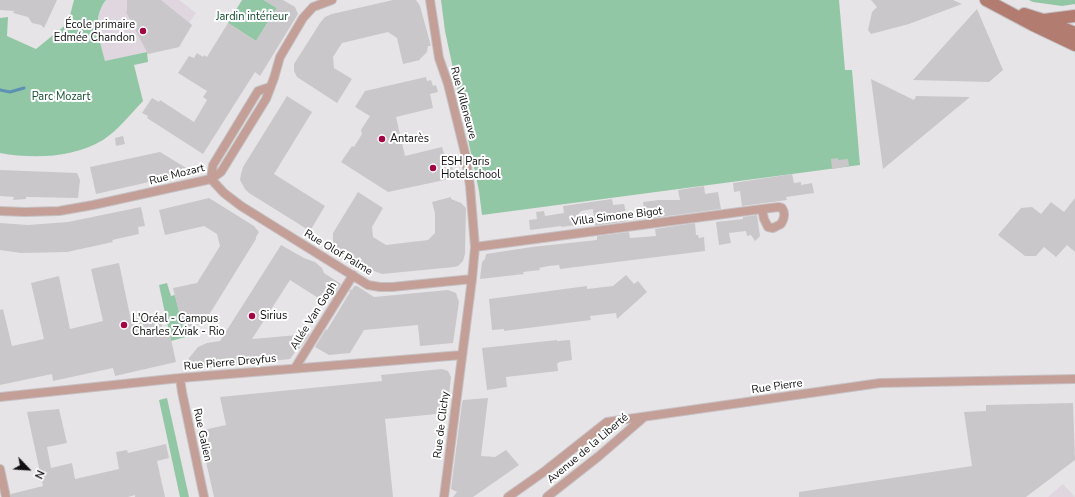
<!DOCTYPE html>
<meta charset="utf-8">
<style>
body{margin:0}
#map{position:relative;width:1075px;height:497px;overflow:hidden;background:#e7e4e7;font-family:"Nunito Sans",sans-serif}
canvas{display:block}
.north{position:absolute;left:8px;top:449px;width:40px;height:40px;-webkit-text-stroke:3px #fff;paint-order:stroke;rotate:115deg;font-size:11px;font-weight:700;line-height:16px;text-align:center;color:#111011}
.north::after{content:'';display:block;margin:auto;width:14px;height:18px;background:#111011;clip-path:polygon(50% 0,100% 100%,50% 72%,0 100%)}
</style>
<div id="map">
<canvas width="1075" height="497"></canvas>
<div class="north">N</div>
</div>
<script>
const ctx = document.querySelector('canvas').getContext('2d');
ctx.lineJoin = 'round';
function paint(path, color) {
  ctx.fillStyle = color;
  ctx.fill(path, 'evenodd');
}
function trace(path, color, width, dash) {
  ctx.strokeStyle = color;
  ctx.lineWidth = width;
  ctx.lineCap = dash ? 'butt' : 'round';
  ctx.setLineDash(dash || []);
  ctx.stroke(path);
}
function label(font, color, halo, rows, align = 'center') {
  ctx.font = font + ' "Nunito Sans",sans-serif';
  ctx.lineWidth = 4;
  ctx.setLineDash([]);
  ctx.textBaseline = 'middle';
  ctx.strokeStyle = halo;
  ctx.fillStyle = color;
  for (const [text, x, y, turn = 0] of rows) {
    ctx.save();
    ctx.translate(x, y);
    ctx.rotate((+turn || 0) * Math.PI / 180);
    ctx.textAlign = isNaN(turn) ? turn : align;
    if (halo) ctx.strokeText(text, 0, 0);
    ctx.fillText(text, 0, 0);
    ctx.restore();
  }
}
paint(new Path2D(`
 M106,0H179L196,13L189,23L192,25L179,47L148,54L146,52L105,62L98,34L97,22L100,10Z
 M1063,484L1075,497H1048Z`), '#dfd6e0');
paint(new Path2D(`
 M74,0H106C91,19 100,40 105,61L147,52L148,62L134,65L143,101C130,115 118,130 103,140C74,158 32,159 0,153V18L8,17L7,36L36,49L68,23Z
 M242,0H264L277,8L256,41L228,23Z
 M441,0H839L845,70H852L860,165L482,215L479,191L445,31Z
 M1029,0H1075V4L1062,6L1033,2Z
 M167,283L171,296L175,295L183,328L184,331L190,333L189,336L171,341L159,285Z
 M167,398L189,497H180L159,400Z`), '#92c7a5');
trace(new Path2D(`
 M0,90L10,92L24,88`), '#5d91b4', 3);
paint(new Path2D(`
 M0,0H57L44,28L41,25L32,23L28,17L13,13L14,11L0,10Z
 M127,0H161L192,25L179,47L148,54L126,12L127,11Z
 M264,0H283L295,7L298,14L260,76L255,72L203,154L147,118L148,116L142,113L152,98L159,102L160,100L194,122L207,100L203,97L207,91L178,73L189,56L194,58L197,53L203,57L204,55L207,57L228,23L256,41L277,8Z
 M393,0H416L420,6L431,46H428L427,52L420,59V60L403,64L397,38L388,32L342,43L333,57L334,68L352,79L337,103L297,77L294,71V64L320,23L325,17L332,14Z
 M871,0H953L962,4L909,24L871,34L868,30L872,12L877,7Z
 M977,9L1003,70L989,82L913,80Z
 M426,77L427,81L431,80L433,86L436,85L438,92L430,94L433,108L396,117L405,156L442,147L446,160H451L454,178L388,192L341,162L352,146L354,147L362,134L361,130L370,116L355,107L365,91Z
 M871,79L914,100L916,96L970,97L883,169Z
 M287,96L312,112L274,174L325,206L310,231L249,193L245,189L240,180L241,174L243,167Z
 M123,136L125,144L116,146L115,138Z
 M160,152L193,172L96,194L90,167Z
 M838,158V160L848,159L849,166L832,169L831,159Z
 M0,170L77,173L80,180L78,198L28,197H26V199L13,200L14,197L0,196Z
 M792,174L794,183L801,182V185L812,183L814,193L786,197L787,200L742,206L740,191L734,192L733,183Z
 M704,186L705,194L718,192L721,209L653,218V216L645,217L643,202L659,200H680L678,190Z
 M358,192L383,208L372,227L373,237L386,245L428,240L435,233V213L432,202L451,197V199L461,203L466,208L465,254L463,261L458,266L454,267L382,274L374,271L337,248L333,242V233Z
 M209,198L254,226L259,232L256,237V239L204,323L183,328L173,288L197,283L220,246L217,234L204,226L165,235L159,210Z
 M1075,198V252L1067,245L1056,257L1044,247L1036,256H1025L998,235L1021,208L1032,207L1041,214L1051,202L1064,212Z
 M612,199L613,205L624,204L628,221L595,226L593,209L581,211L576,217L578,225L561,227V226L530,230L529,220L537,219L536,212L544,211L545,216L564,213L563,206Z
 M141,207L145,226L138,227L139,234L112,240L113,242L67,252L21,253L0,250V223L28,225L68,222Z
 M757,215L760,236L755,241L751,235L747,236L746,231L729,233L731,243L719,245L716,222L743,219V217Z
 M695,223L696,235H698L699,238L704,237L705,251L560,269L559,265L549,266L539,268L540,270L523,272L524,274L480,279L482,262L485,259L486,254L532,247L597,240V236L629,232L630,238L656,236L655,229Z
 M281,245L304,258L315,262L322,268L324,273L341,284L334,294L331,295L326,303L290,280L252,339L310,334L303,344L299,349L298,348L290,359L186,370L189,358L198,347L207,343L220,341Z
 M119,263L131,320L159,313L164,336L170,335L176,362L115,376L113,368L53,381L52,374L0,385V310L3,309L12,346L44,339L31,283L59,276L70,329L103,321L91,269Z
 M626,275L634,284L638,281L647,292L617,319L616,313L590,316L591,320L504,331V329L492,330L489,299L587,286V289L613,286Z
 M354,286H357L374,297L448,290L456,293L459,302L453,343L420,346L418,325L364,330L350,353L329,355L315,347L326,329L327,330L350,292H349L351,289L352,290Z
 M557,340V341L570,340L572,360L559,362V363H557L558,371L506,377L507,387L487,390L482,348Z
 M442,369L448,371L451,377L447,413L385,419L393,497H214L199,431L226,425L220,397L382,381L381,375Z
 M488,398L481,456L495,457L506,450L519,465L473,497H453L457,492L451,489L462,403L463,400Z
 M1073,403L1075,460L1026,497H799V492L972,466L964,412L986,411V405Z
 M59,409L67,443L47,447L51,468L72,463L75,479L119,469L116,452L127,450L128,453L166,444L169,458L157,461L165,497H135V495L128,497H11V494L43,486L27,412Z`), '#cac7ca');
const street = new Path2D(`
 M430,0L439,58L448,84L465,153L470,186L475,247L472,279L444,497
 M211,179L224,193L241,206L368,285L380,287H392L472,279
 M211,179L213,165L258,91L270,87
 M0,211L25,212L59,211L93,205L211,179L221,172L266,99L274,78L280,57L303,18L313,7L332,0
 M475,247L762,209L779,207L782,208C786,214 784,219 781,224L773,228L768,227L764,219L762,209
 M295,368L353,275
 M180,378L182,392L204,497
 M0,397L180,378L462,355
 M0,469L6,497
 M508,497L545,471L607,422L880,383L1075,379
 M547,497L599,456L643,418`);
const secondary = new Path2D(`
 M986,0L1033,25L1075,45
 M1024,14L1043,20L1075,33
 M1044,20L1075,16`);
trace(street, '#c5c2c5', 10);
trace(secondary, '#c5c2c5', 14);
trace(street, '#c49f97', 8);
trace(secondary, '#b27c71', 12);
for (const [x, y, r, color] of [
 [143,31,4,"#a20744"],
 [382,139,4,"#a20744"],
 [433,168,4,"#a20744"],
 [252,316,4,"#a20744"],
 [124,325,4,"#a20744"]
]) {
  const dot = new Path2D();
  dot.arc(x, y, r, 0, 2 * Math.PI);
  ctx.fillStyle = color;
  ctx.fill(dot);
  trace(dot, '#fff', 1.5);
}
label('11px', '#144e30', '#fff', [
 ["Jardin intérieur",252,17],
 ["Parc Mozart",61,97]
]);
label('11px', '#111011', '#fff', [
 ["École primaire",135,25,"right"],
 ["Edmée Chandon",135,38,"right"],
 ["Antarès",390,139],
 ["ESH Paris",441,162],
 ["Hotelschool",441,175],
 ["Sirius",260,316],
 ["L'Oréal - Campus",132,319],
 ["Charles Zviak - Rio",132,332]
], 'left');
label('11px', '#111011', '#fff', [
 ["Rue Villeneuve",463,103,75],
 ["Rue Mozart",177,175,-14],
 ["Villa Simone Bigot",617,217,-7],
 ["Rue Olof Palme",338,253,31],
 ["Allée Van Gogh",314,316,-58],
 ["Rue Pierre Dreyfus",230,363,-5],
 ["Rue Pierre",777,387,-8],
 ["Rue de Clichy",442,425,-83],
 ["Rue Galien",202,435,78],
 ["Avenue de la Liberté",588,449,-40]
]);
</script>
